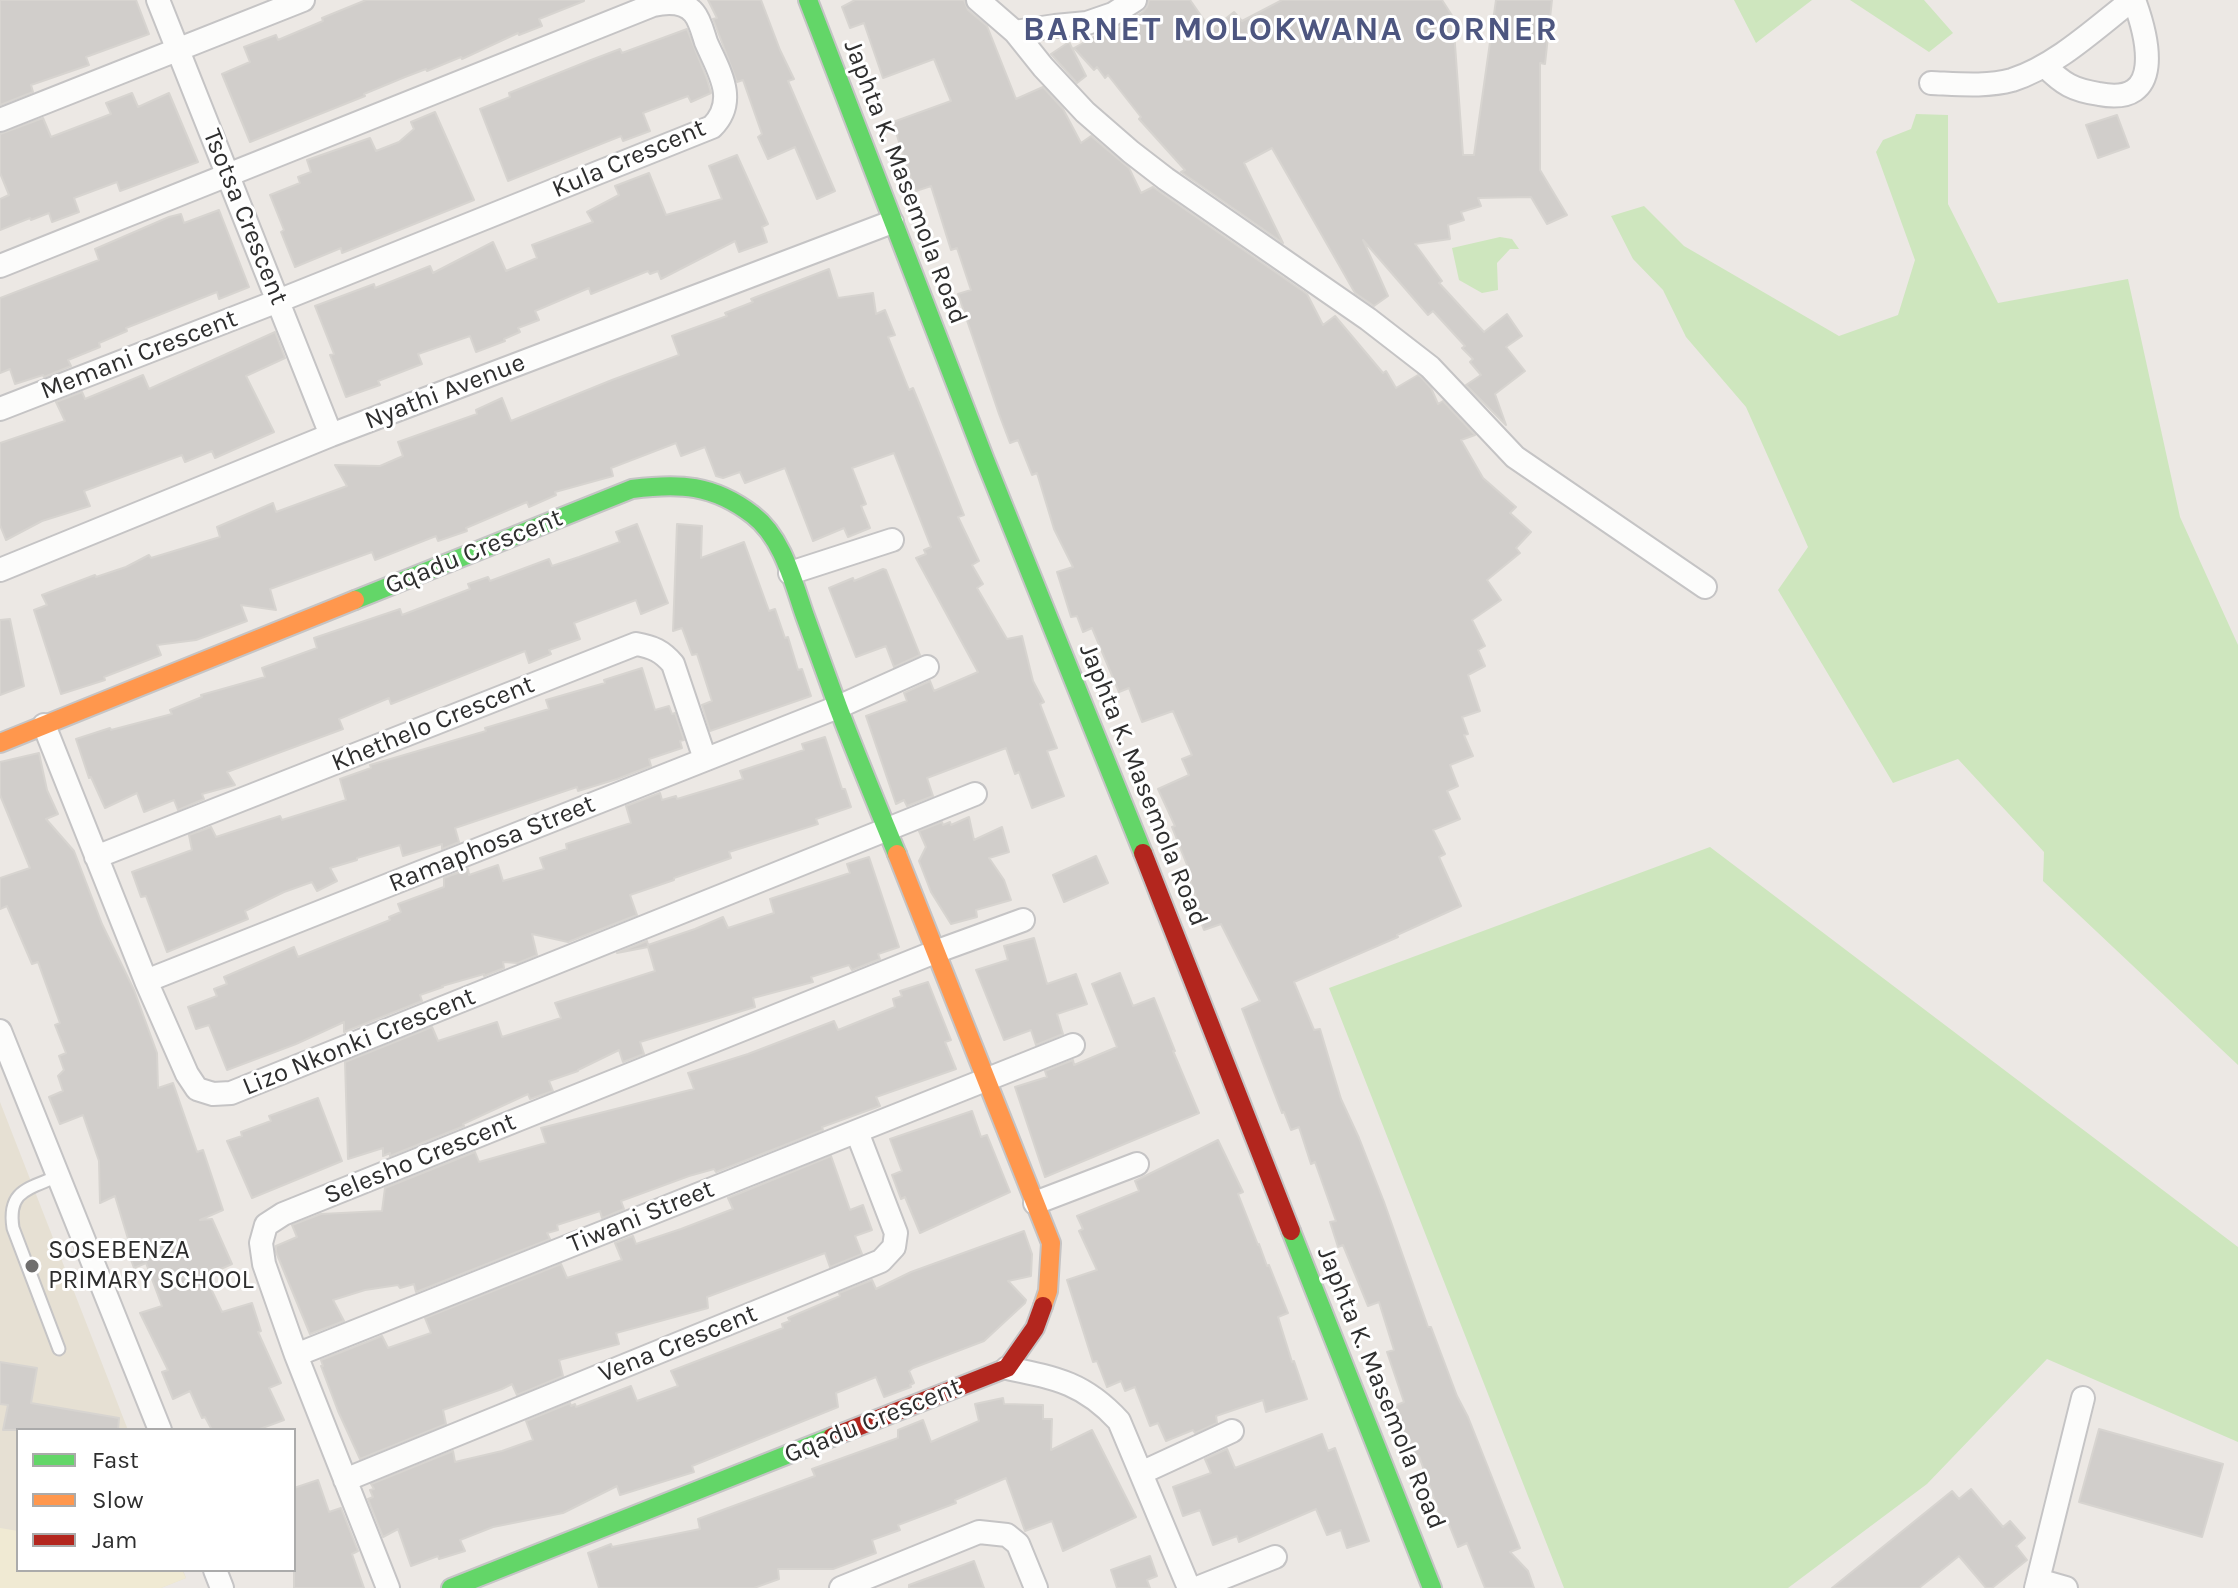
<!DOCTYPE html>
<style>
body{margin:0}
#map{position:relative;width:2238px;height:1588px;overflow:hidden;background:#ece8e4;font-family:Karla,sans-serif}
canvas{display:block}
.legend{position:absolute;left:16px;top:1428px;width:280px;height:144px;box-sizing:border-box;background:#fff;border:2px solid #ababab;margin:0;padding:10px 14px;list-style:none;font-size:24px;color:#2e2e2e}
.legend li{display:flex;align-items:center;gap:16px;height:40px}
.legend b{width:40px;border:2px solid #ababab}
</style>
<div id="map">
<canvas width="2238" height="1588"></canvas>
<ul class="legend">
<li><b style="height:10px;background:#63d668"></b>Fast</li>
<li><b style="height:10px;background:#ff974d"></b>Slow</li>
<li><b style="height:10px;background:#b3261e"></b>Jam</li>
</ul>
</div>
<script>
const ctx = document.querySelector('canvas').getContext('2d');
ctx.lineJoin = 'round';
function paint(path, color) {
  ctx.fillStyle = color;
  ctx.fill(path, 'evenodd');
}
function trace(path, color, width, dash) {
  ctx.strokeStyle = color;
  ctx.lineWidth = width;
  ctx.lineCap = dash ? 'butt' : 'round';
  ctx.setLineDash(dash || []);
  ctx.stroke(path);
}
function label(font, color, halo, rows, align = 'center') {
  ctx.font = font + ' Karla,sans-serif';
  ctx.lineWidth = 6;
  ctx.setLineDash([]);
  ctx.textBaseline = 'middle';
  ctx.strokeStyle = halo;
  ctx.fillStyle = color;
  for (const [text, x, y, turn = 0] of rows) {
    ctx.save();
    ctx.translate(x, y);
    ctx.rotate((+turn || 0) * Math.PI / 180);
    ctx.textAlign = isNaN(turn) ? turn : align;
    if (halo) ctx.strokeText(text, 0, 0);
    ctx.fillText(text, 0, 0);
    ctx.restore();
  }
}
paint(new Path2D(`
 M0,1102L128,1430H18V1570H183L186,1578L161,1588H0Z`), '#e6e0d3');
paint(new Path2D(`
 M1734,0H1812L1756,43Z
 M1850,0H1924L1953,33L1929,52Z
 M1916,114L1948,115V204L1998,303L2128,279L2180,517L2238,645V1065L2043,881L2044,852L1958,759L1893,783L1778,590L1808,547L1746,407L1686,337L1663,290L1633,259L1611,216L1644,206L1684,246L1839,336L1898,315L1915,260L1876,152L1883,140L1911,129Z
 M1500,237L1512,239L1519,249H1510L1497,263L1498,290L1482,293L1459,280L1452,248Z
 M1710,847L2238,1247V1442L2047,1359L1927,1484L1788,1588H1564L1329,988Z`), '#cee6be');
paint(new Path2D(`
 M0,1528L18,1531V1570H182L186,1578L161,1588H0Z`), '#f0ead3');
const building = new Path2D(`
 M0,0H136L149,34L86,57L89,65L31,85L33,92L0,105Z
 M366,0H584V1L539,19L542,26L519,35L518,33L462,59L461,57L427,71L426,69L405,77L364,94L365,96L250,142L222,74L250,62L244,47L276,35L278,40L323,21L322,18Z
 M708,0H761L780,50L794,79L788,81L835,191L817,199L795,147L768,159L758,137L762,134L743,80L737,82L713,19L717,18Z
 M855,0H964L968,10L987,26L1016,99L1043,87L1063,109L1081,143L1091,136L1129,168L1141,193L1153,187L1307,294L1323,325L1335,316L1383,373L1386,371L1396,388L1418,375L1421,377L1431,388L1438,404L1443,401L1475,435L1461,440L1483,478L1516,507L1510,513L1531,532L1516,548L1520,553L1487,580L1501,600L1472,620L1485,646L1478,650L1485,666L1468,675L1480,711L1462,717L1468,734L1464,735L1473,756L1450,765L1458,786L1447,791L1460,819L1433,830L1445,854L1439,857L1461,906L1397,935L1398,937L1294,982L1314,1030L1320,1029L1341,1099L1359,1138L1384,1202L1428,1327H1431L1457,1396L1468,1417L1520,1548L1510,1552L1528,1571L1534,1588H1485L1467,1543L1458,1547L1448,1522L1443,1524L1419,1456L1408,1458L1392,1407L1404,1402L1387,1352L1394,1350L1379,1302L1368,1306L1343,1245L1338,1247L1330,1222L1336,1221L1315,1162L1311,1164L1299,1127L1291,1130L1284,1112L1282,1113L1242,1009L1260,1001L1221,924L1204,930L1193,902L1197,901L1187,871L1189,870L1172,827L1175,826L1158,789L1189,775L1182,759L1192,755L1173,711L1142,722L1129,688L1119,692L1092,628L1083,632L1077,616L1071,617L1057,572L1073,567L1054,529L1037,473L1032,475L1018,440L1010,443L999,414L958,294L971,290L957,248L951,250L931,186L916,191L905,162L893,122L951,101L934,59L883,78L864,23L850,28L842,7Z
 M1149,0H1190L1211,30L1234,12L1242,21L1282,0H1442L1453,17L1463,155H1474L1496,0H1552L1545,64L1540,63V170L1567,215L1547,224L1531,197L1478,198L1481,206L1461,212L1464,220L1448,225L1450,239L1415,244L1442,281L1439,283L1484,332L1507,314L1522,336L1506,347L1525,371L1495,394L1506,425L1466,385L1481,375L1470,362L1473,359L1462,348L1465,346L1433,311L1428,315L1363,240L1388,296L1374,306L1355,293L1272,148L1244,163L1283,243L1181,172L1185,170L1139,119L1141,117L1108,75L1105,78L1097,67L1094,70L1074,48L1101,33L1120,26L1143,12L1147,7Z
 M687,29L707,79L711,93L691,102L688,96L643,113L650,131L623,141L621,136L508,181L480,109L510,97L509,93L591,60L620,49L622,53Z
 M1069,42L1086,76L1077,83L1051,54Z
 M132,93L138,107L169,93L198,162L120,191L117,182L74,198L79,212L52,222L49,213L31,220L30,218L0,230V199L9,195L0,173V134L43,118L51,137L111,114L106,103Z
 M435,112L474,200L342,253L341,248L295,267L281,232L284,230L270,195L300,183L298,177L311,172L307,160L370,138L376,151L399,142L414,129L411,122Z
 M2117,115L2129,147L2098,158L2086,125Z
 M737,155L768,224L762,227L767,242L739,252L735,241L661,279L658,271L650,274L648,271L591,294L589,288L535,311L539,320L518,328L520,332L504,339L505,341L476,352L470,336L418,354L422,364L378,381L380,385L346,397L330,355L334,354L315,306L374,284L375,288L430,266L433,273L493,242L506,271L537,258L532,245L593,222L587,212L619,195L615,186L649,173L666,215L722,199L709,166Z
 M219,210L249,287L219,299L217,292L126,328L127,331L99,343L100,347L68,360L71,366L44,377L43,375L15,384L10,369L0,373V298L99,260L95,249L169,217L181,214L184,223Z
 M829,269L838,298L873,293L876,314L885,310L895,335L888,337L909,390L913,388L922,410L964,515L958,517L979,561L972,565L983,584L977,588L1007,639L1022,636L1033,681L1044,702L1040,704L1057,748L1047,751L1064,796L1032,808L1019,772L1015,774L1006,748L927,778L933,796L907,806L904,800L896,804L866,716L907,701L904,693L930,681L934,691L978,672L916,558L926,554L924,550L931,547L894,453L852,468L866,504L861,506L870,528L848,537L844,528L813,541L785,468L745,483L740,472L723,478L716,476L705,447L681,456L676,443L611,468L613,476L555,492L556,495L529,507L527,502L466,528L467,531L438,541L436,536L375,560L372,552L270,589L276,610L241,605L247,621L196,640L157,645L161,655L104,677L105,680L61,694L34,610L47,605L42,595L95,575L96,577L126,567L149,555L151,558L220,537L217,527L273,503L276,512L347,486L335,465L380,466L403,456L398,442L477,414L476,410L502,398L511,421L612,380L679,355L672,336L727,316L725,313L753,302L751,299Z
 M275,332L285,358L246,376L274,432L215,458L212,451L185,462L182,455L84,491L90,506L42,521L6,540L0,525V443L65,421L56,402L82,392L85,399L143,375L149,389Z
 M637,524L668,603L641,614L636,600L574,623L580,639L549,650L551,654L529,663L525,651L391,704L389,698L339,719L343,729L227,772L235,785L202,794L204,799L178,810L174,800L144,812L137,793L105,808L91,777L89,778L76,739L110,728L111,730L172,714L170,710L202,697L201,695L265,677L262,668L317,648L314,638L400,609L402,615L470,589L468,584L488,577L490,581L549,559L552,566L579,557L620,542L616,532Z
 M677,524L702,526L701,558L744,542L769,611L775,609L785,638L788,637L798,670L802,669L811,696L710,731L702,705L712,701L697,654L692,655L682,628L673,631Z
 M883,569L886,570L920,655L894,667L886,646L856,657L829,588L853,578L854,581Z
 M10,619L24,686L0,695V620Z
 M642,668L655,710L669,706L672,714L675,713L684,740L680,741L682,748L649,759L651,766L617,779L578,791L577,787L455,828L459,842L442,849V844L403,856L400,845L357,858V860L330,868L337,881L317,891L312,882L284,892L245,911L248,919L167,952L146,896L141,897L132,872L192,850L189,835L211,827L216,837L280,816L282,820L346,800L340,779L371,768L370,765L486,731L485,728L549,709L546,700L605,683L604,680Z
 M825,737L842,789H845L851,807L816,819L818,824L729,852L731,858L674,878V880L630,895L637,915L568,942L532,934L537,955L518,963L503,962L504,968L484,976V974L442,986L443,987L420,995L422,1001L344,1032V1022L296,1044L227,1070L209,1025L196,1029L188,1007L217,996L214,989L227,984L224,977L294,947L298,957L390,920L389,917L401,912L398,904L444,887V878L468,869L469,875L498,865L503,881L544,869L540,858L567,849L566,844L631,823L626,806L660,793L662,800L676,796L677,799L743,779L740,771L804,750L802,744Z
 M39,753L47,790L58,814L46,819L74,851L102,924L134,990L157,1053L158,1088L173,1083L197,1152L203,1150L223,1210L200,1220L212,1219L232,1264L205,1276L222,1312L252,1303L261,1331L258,1332L281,1383L269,1388L284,1420L257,1430H212L205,1417L202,1418L190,1391L173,1399L162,1372L168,1370L140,1313L162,1306L146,1263L134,1268L125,1243L129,1242L115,1196L100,1203L99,1161L83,1115L60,1124L49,1097L63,1091L58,1076L64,1070L59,1056L66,1053L55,1025L60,1023L38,962L32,964L7,906L0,909V878L30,868L0,795V762Z
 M969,817L974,840L1002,827L1009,852L989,858L1004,880L1011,900L976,910L977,917L951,924L931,892L919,861L926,847L919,831L942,822L943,825L950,822L951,825Z
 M1096,856L1108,883L1064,902L1053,875Z
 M869,857L899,947L878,954L880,959L852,970L849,965L811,977L813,982L753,998L755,1007L640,1042L644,1054L623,1062L619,1050L578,1070V1071L549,1081L553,1091L530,1099L528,1094L463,1124L464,1126L390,1156V1153L383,1156V1148L348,1159L345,1062L432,1027L438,1041L497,1022L502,1037L561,1018L555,1003L655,971L648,947L617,953L647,941L648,945L695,929L723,917L728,928L774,913L770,899L850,873L847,864Z
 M1034,938L1047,984L1076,974L1087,1004L1057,1014L1063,1034L1036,1045L1031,1030L1004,1040L976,970L1008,960L1004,946Z
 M1120,973L1133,1006L1154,998L1175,1051H1173L1199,1113L1045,1177L1015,1087L1047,1077L1045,1071L1073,1060L1074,1065L1117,1047L1092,984Z
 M928,982L951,1040L945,1042L956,1069L876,1097L880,1106L822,1127L823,1130L716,1172L714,1169L689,1176L621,1201L624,1209L605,1217L602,1218L600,1211L557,1225L558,1230L547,1233L550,1239L416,1292L414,1284L400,1288L398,1285L365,1290L333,1300L344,1321L310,1334L276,1252V1246L297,1237L292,1225L321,1214L382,1211L385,1188L475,1152L479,1162L546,1143L541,1128L694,1089L688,1073L748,1054L834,1021L838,1030L895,1007L893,999L902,996L900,991Z
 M318,1098L342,1161L252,1198L227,1141L242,1136L241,1132L271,1121L269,1116Z
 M972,1111L981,1137L987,1135L1010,1192L920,1233L905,1197L901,1199L892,1175L902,1171L890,1139Z
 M1218,1140L1243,1192L1238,1194L1258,1245L1259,1244L1267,1266L1269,1265L1288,1313L1278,1317L1292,1362L1294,1361L1307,1399L1266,1412L1263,1400L1216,1416L1217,1423L1195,1433L1193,1430L1166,1441L1158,1423L1150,1426L1135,1387L1125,1391L1121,1381L1107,1387L1097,1361L1093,1362L1067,1280L1097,1270L1079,1231L1083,1229L1077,1216L1139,1191L1135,1181Z
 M831,1156L850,1210L863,1205L872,1230L855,1236L862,1254L830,1267L825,1253L707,1297L708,1308L616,1333L619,1344L559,1360L563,1376L517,1395L512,1384L502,1389L443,1410L446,1424L360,1459L338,1411L321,1366H323L321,1360L382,1336L388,1348L431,1333L425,1318L561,1264L567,1278L622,1260L615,1243L633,1236L636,1244L681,1229L733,1209L728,1198Z
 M1024,1231L1032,1254L1031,1276L1008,1281L1026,1300L1025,1303L984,1341L913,1368L909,1371L914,1383L910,1385L911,1387L884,1397L876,1377L836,1393L838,1407L692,1466L694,1472L620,1495L617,1486L563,1513L493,1527L460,1540L465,1551L439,1559L438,1556L411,1566L398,1529L383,1537L368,1499L373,1497L370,1490L374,1489L371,1484L453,1451L455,1462L502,1451L533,1440L526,1421L570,1403L571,1406L575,1404L576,1407L631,1386L637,1401L678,1386L671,1371L783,1328L782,1324L790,1321L788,1318L840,1296L839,1293L872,1280L876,1289L911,1272Z
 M0,1362L37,1368L31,1403L119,1418L118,1430H3L8,1405L0,1404Z
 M1003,1398L1004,1404L1043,1405V1419H1052L1051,1450L1092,1430L1136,1517L1063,1551L1052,1521L1025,1531L1006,1478L955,1500L956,1503L898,1525L900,1530L872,1540L876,1553L833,1569H778L779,1579L754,1588H599L588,1553L611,1544L612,1547L700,1529L698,1519L815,1476L812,1469L898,1438V1430L923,1420L931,1442L979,1421L975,1404Z
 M2099,1429L2223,1464L2202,1537L2079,1502Z
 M1322,1434L1328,1451L1335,1448L1369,1541L1347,1548L1341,1530L1327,1535L1316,1509L1239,1542L1237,1536L1213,1545L1200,1510L1183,1516L1173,1487L1211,1473L1205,1459L1227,1449L1235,1468Z
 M318,1480L329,1512L341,1508L358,1551L352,1554L364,1588H294V1488Z
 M1971,1489L2003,1527L2010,1521L2025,1538L2016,1546L2027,1560L1992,1588H1986L1959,1556L1919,1588H1832L1952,1491L1959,1499Z
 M1150,1556L1157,1576L1147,1580L1150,1588H1117L1111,1570Z
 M974,1561L984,1588H909V1585Z`);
paint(building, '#d1cecb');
trace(building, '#d7d4d0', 2);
const lane = new Path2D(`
 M58,1176C29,1189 7,1190 13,1228L59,1349`);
const street = new Path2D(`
 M158,0L331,435
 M978,0L1015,32L1043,67L1085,112L1131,152L1166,179L1368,319L1430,367L1515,457L1705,587
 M1015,32L1055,26L1087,23L1113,14L1135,0
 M2045,66C2063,84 2073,90 2099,94C2165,107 2148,38 2134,0
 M1931,83C1957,84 1987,87 2012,80C2056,66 2097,27 2132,0
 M0,120L303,0
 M0,266L653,5C667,2 684,1 694,13C700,20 703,33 706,42C718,70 739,100 712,127L278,301L0,409
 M0,570L331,435L892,222
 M790,573L892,540
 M44,725L146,981L187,1074L197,1089L213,1094L231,1093L975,794
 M96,857L636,644C653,647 662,651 673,664L705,759
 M146,981L838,707L927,667
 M0,1031L160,1430
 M1035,1203L1137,1164
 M296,1355L1073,1045
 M1007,1368C1056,1378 1084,1383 1119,1421L1189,1588
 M1141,1473L1232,1431
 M345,1480L881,1261L894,1247L896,1233L857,1132
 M215,1570L222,1588
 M2038,1580L2066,1588
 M388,1588L296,1355L264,1264L261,1243L266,1225L283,1214L935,952L1023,920
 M841,1588L979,1532L1007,1535L1018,1544L1036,1588
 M1197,1588L1275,1557
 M2036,1588L2083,1398`);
const fast = new Path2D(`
 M808,0L985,460L1143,853
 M355,600L632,489C679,483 713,484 753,515C783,538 793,582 805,616C816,646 827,677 838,707C857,757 877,805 897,854
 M1291,1231L1432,1588
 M451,1588L832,1437`);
const slow = new Path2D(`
 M0,743L355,600
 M897,854L1051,1243L1048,1291L1043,1306`);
const jam = new Path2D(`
 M1143,853L1291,1231
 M832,1437L1007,1368L1035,1328L1043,1306`);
trace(lane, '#c5c4c5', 15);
trace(street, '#c5c4c5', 26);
trace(fast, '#c5c4c5', 22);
trace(slow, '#c5c4c5', 22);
trace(jam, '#c5c4c5', 22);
trace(lane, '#fcfcfb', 11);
trace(street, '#fcfcfb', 22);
trace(fast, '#63d668', 18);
trace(slow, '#ff974d', 18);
trace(jam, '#b3261e', 18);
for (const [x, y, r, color] of [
 [32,1266,8,"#706f6e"]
]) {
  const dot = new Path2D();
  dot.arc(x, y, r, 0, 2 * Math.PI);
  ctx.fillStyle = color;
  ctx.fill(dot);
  trace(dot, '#fff', 3);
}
label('26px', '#2e2e2e', '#fff', [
 ["Kula Crescent",629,159,-23],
 ["Japhta K. Masemola Road",905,182,69],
 ["Tsotsa Crescent",245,217,68],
 ["Memani Crescent",139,355,-21],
 ["Nyathi Avenue",445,392,-21],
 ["Gqadu Crescent",474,552,-22],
 ["Khethelo Crescent",433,724,-22],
 ["Japhta K. Masemola Road",1143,785,68],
 ["Ramaphosa Street",492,844,-22],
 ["Lizo Nkonki Crescent",359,1042,-22],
 ["Selesho Crescent",420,1159,-22],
 ["Tiwani Street",641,1217,-22],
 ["Vena Crescent",678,1344,-22],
 ["Japhta K. Masemola Road",1381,1388,68],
 ["Gqadu Crescent",873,1421,-22]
]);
label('26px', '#2e2e2e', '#fff', [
 ["SOSEBENZA",48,1251],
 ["PRIMARY SCHOOL",48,1281]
], 'left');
ctx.letterSpacing = '2px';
label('bold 34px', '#4d5680', '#fff', [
 ["BARNET MOLOKWANA CORNER",1291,30]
]);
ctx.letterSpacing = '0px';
</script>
